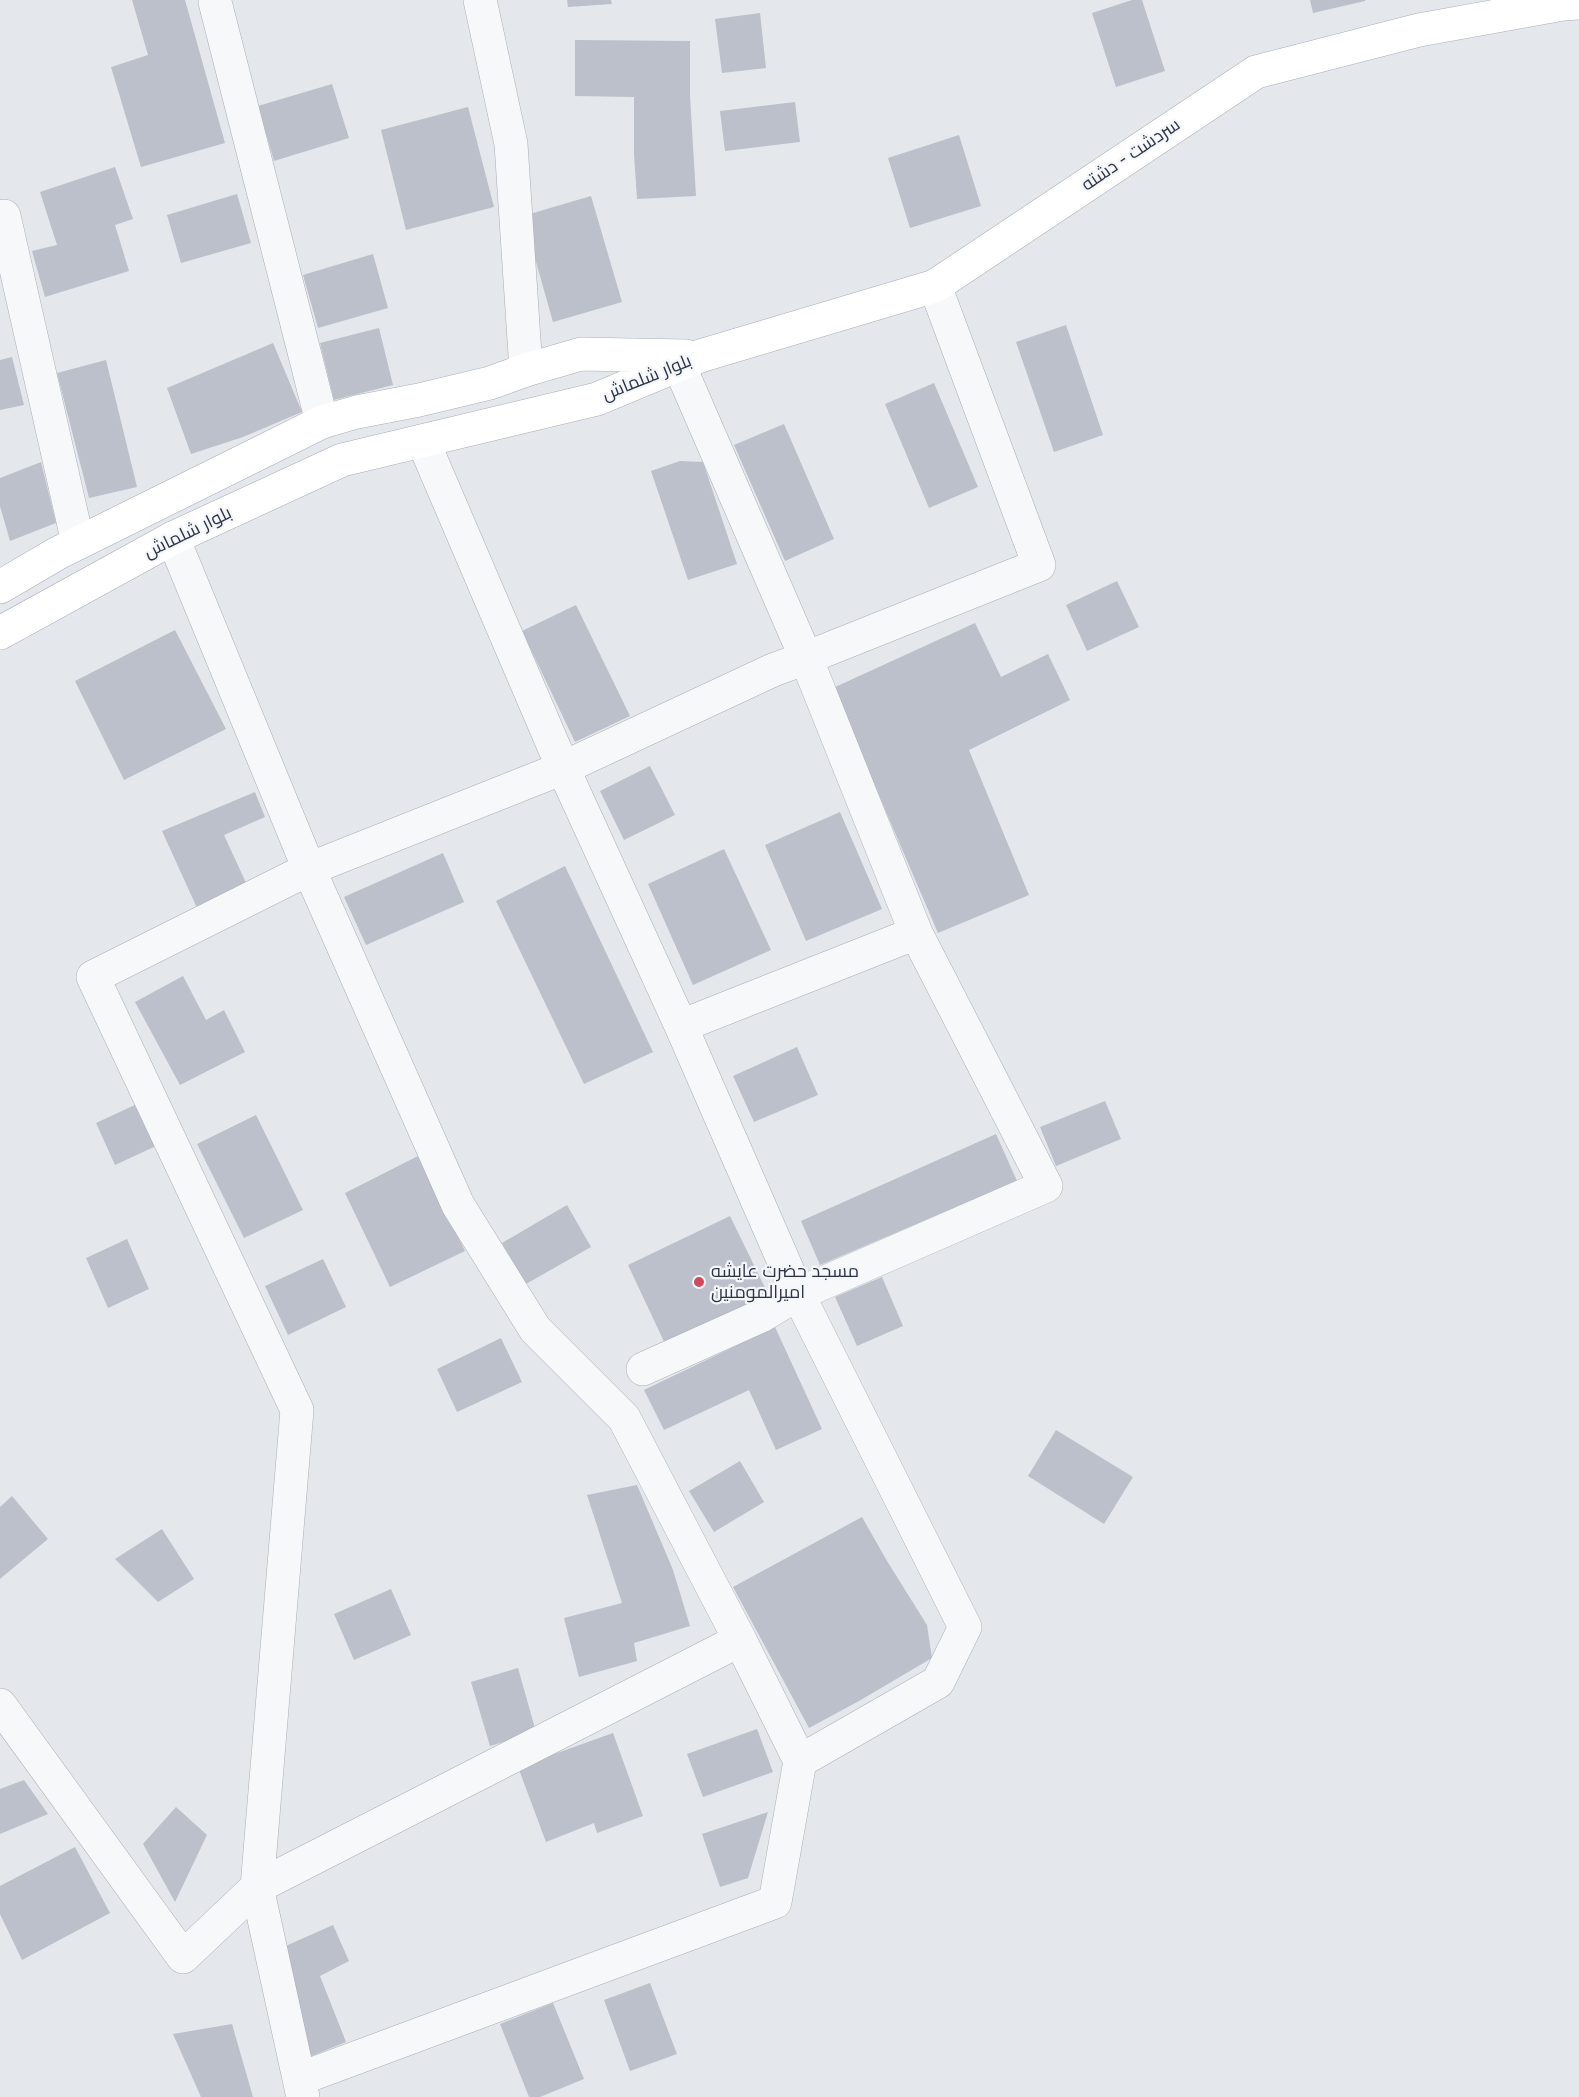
<!DOCTYPE html>
<meta charset="utf-8">
<style>
body{margin:0}
canvas{display:block;background:#e4e7ec}
</style>
<canvas width="1579" height="2097"></canvas>
<script>
const ctx = document.querySelector('canvas').getContext('2d');
ctx.lineJoin = 'round';
function paint(path, color) {
  ctx.fillStyle = color;
  ctx.fill(path, 'evenodd');
}
function trace(path, color, width, dash) {
  ctx.strokeStyle = color;
  ctx.lineWidth = width;
  ctx.lineCap = dash ? 'butt' : 'round';
  ctx.setLineDash(dash || []);
  ctx.stroke(path);
}
function label(font, color, halo, rows, align = 'center') {
  ctx.font = font + ' "Fira Sans",Cairo,sans-serif';
  ctx.lineWidth = 4.5;
  ctx.setLineDash([]);
  ctx.textBaseline = 'middle';
  ctx.strokeStyle = halo;
  ctx.fillStyle = color;
  for (const [text, x, y, turn = 0] of rows) {
    ctx.save();
    ctx.translate(x, y);
    ctx.rotate((+turn || 0) * Math.PI / 180);
    ctx.textAlign = isNaN(turn) ? turn : align;
    if (halo) ctx.strokeText(text, 0, 0);
    ctx.fillText(text, 0, 0);
    ctx.restore();
  }
}
paint(new Path2D(`
 M132,0H185L225,143L141,167L111,67L148,55Z
 M567,0H611L612,4L568,7Z
 M1132,0H1142L1165,71L1116,87L1092,13Z
 M1310,0H1365V1L1313,13Z
 M760,13L766,68L722,73L715,19Z
 M575,40L690,41V96L696,196L637,199L634,154V97L575,96Z
 M332,84L349,138L274,161L258,106Z
 M795,102L800,142L725,151L720,111Z
 M468,107L494,207L406,230L381,130Z
 M959,135L981,206L910,228L888,158Z
 M115,167L133,219L115,225L129,271L45,297L32,251L57,245L40,192Z
 M237,194L251,243L181,263L167,215Z
 M591,196L622,302L553,322L523,216Z
 M373,254L388,308L318,328L303,275Z
 M1066,325L1103,435L1054,452L1016,342Z
 M379,328L393,385L334,400L320,343Z
 M273,343L302,412L243,437L191,454L167,388Z
 M12,357L24,405L0,410V360Z
 M106,360L137,487L89,498L57,373Z
 M934,383L978,487L929,508L885,404Z
 M784,424L834,539L785,561L734,445Z
 M680,461L703,462L737,564L688,580L651,471Z
 M41,462L56,523L10,541L0,506V478Z
 M1117,581L1139,627L1087,651L1066,605Z
 M576,605L630,716L575,742L522,631Z
 M975,623L1001,677L1048,654L1070,700L969,750L1029,895L938,933L833,688Z
 M175,630L226,729L124,780L75,681Z
 M650,766L675,815L624,840L600,791Z
 M255,792L265,817L224,835L247,885L197,908L162,831Z
 M840,812L882,909L806,941L765,845Z
 M724,849L771,950L693,985L648,884Z
 M443,853L464,902L366,945L344,897Z
 M565,866L653,1052L584,1084L496,901Z
 M183,976L206,1020L224,1010L245,1052L180,1085L135,1002Z
 M797,1047L818,1095L754,1122L733,1076Z
 M1105,1101L1121,1139L1056,1166L1040,1127Z
 M137,1104L156,1146L115,1165L96,1123Z
 M256,1115L303,1210L244,1238L197,1144Z
 M996,1134L1017,1181L820,1265L801,1221Z
 M418,1156L465,1251L390,1287L345,1193Z
 M567,1205L591,1247L526,1284L502,1243Z
 M730,1216L770,1298L667,1348L628,1265Z
 M127,1239L149,1289L108,1308L86,1258Z
 M323,1259L346,1307L288,1335L265,1286Z
 M882,1277L903,1326L857,1346L835,1297Z
 M775,1327L822,1429L776,1450L749,1390L664,1430L644,1390Z
 M501,1338L522,1382L457,1412L437,1369Z
 M1056,1430L1133,1477L1104,1524L1028,1476Z
 M740,1461L764,1502L714,1532L689,1491Z
 M637,1485L673,1570L690,1626L634,1643L637,1661L579,1677L564,1618L622,1603L587,1495Z
 M12,1496L48,1539L0,1579V1507Z
 M862,1517L887,1561L927,1625L932,1658L859,1701L809,1728L733,1587Z
 M162,1529L194,1579L158,1602L115,1559Z
 M391,1589L411,1635L354,1660L334,1614Z
 M518,1668L536,1732L490,1746L471,1682Z
 M757,1729L773,1772L703,1797L687,1754Z
 M613,1733L643,1816L597,1833L594,1823L546,1842L518,1767Z
 M24,1780L48,1814L0,1834V1789Z
 M176,1807L207,1835L175,1902L143,1844Z
 M768,1812L748,1878L720,1887L702,1834Z
 M75,1847L110,1913L22,1960L0,1914V1886Z
 M333,1925L349,1961L320,1976L346,2042L304,2059L261,1957Z
 M650,1983L677,2054L630,2071L604,2000Z
 M553,2003L584,2079L540,2097H529L500,2024Z
 M232,2024L253,2097H201L173,2034Z`), '#bbc0ca');
const minor = new Path2D(`
 M480,0L511,144L526,370
 M215,2L322,422
 M4,216L78,543
 M679,365L806,658L916,933
 M423,441L563,768L681,1026L798,1294L1046,1186L916,933L681,1026
 M173,538L309,869L458,1205L535,1329L624,1418L740,1640L257,1887L303,2097
 M643,1369L761,1316L798,1294L965,1627L938,1682L800,1761L740,1640
 M0,1705L183,1957L257,1887L297,1410L93,977L309,869L563,768L773,670L806,658L1039,565L935,286
 M299,2079L775,1902L800,1761`);
const secondary = new Path2D(`
 M0,587L58,553L322,422L357,412L419,400L490,383L526,370L581,354L686,356
 M0,633L173,538L342,460L597,399L700,356L935,286L1256,72L1419,30L1563,4L1579,3`);
trace(minor, '#a9aeb7', 34);
trace(secondary, '#a9aeb7', 34);
trace(minor, '#f7f8fa', 33);
trace(secondary, '#fff', 33);
for (const [x, y, r, color] of [
 [699,1282,6,"#d1495b"]
]) {
  const dot = new Path2D();
  dot.arc(x, y, r, 0, 2 * Math.PI);
  ctx.fillStyle = color;
  ctx.fill(dot);
  trace(dot, '#f4f6f9', 2);
}
label('18px', '#2b3445', '#f4f6f9', [
 ["سردشت - دشته",1131,155,-34],
 ["بلوار شلماش",647,378,-22],
 ["بلوار شلماش",188,533,-26]
]);
label('18px', '#2b3445', '#f4f6f9', [
 ["مسجد حضرت عایشه",711,1272],
 ["امیرالمومنین",711,1293]
], 'left');
</script>
